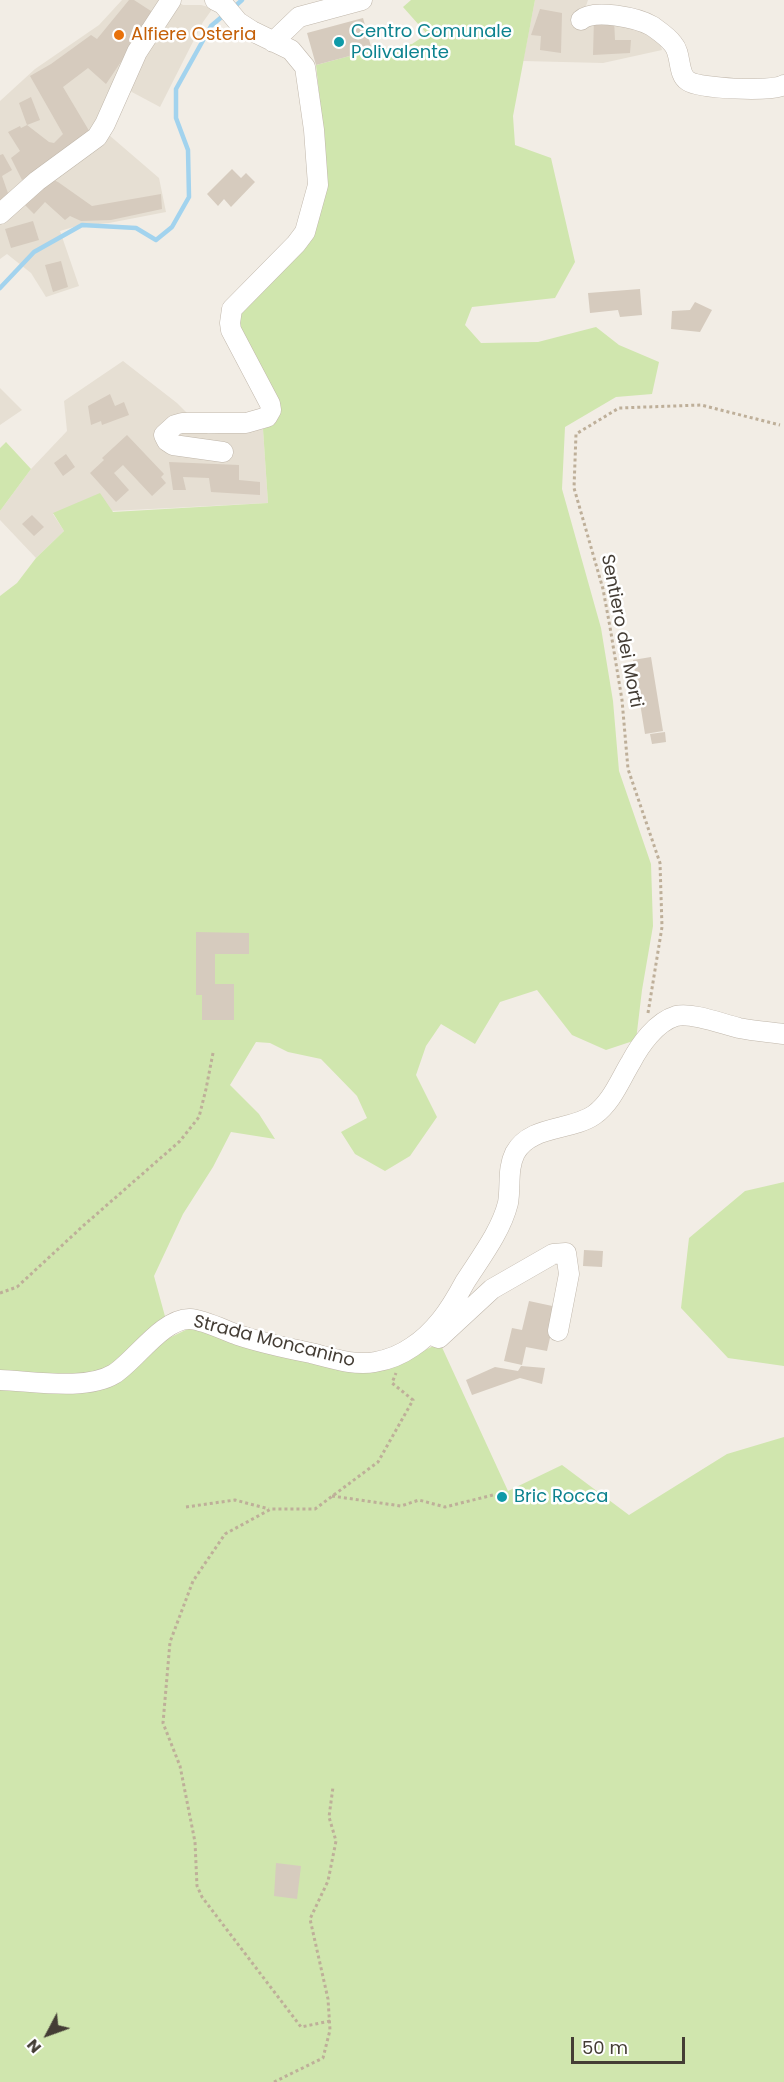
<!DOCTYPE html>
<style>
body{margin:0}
#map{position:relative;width:784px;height:2082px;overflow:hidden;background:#f2ede5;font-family:Poppins,sans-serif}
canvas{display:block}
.north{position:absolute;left:18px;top:2004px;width:60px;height:60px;-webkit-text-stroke:4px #fff;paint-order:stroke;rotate:229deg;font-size:16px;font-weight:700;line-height:24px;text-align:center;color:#443d35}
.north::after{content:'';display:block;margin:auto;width:21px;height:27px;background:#443d35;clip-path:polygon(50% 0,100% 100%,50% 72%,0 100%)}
.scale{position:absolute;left:571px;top:2037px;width:114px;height:27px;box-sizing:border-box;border:3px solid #443d35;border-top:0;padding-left:8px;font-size:18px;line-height:21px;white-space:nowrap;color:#443d35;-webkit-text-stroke:4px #fff;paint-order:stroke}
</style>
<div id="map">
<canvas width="784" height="2082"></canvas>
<div class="north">N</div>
<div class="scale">50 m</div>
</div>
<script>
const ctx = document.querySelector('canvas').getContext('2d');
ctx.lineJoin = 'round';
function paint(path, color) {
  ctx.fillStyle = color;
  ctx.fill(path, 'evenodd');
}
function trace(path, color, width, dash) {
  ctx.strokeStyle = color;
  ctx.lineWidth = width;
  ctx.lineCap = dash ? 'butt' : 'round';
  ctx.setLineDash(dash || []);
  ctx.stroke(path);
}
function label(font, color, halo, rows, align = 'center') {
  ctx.font = font + ' Poppins,sans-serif';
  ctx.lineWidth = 5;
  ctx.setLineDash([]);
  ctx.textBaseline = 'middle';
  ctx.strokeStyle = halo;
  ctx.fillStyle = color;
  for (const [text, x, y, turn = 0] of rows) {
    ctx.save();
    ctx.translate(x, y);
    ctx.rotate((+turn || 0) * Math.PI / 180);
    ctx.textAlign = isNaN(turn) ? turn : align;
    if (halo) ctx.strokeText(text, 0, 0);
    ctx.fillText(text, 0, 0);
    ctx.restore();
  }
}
paint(new Path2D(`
 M122,0H174L183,5H201L213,8L203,22L160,107L130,91L109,135L159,178L166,212L109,223L77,226L60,231L79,286L46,297L31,273L7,254L0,259V101L35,69L99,25Z
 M535,0H588L585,9L655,21L662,50L603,63L523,61Z
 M123,361L177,403L208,434L263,429L268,503L53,514L64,531L36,558L0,520V511L31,469L67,431L64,401Z
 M0,388L22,410L0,425Z`), '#e6dfd3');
paint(new Path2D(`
 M411,0H535L513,116L515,145L551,158L575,262L555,298L472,307L465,325L481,343L538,342L596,327L619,345L659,362L652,394L616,397L565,427L562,489L601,628L613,701L619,771L651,864L653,926L642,990L636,1040L606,1050L572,1035L537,990L500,1002L475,1044L441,1024L426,1046L416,1075L437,1117L410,1156L385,1171L355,1154L341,1132L367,1118L357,1096L321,1059L288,1052L270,1043L256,1042L230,1085L259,1114L275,1139L231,1132L213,1167L183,1214L154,1276L166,1320C152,1331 122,1361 108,1368C75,1382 34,1373 0,1372V596L17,583L36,558L64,531L53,513L100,493L113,512L268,503L263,429L274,424L280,412L279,401L240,327V314L303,250L323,129L316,65L372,50L412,44L427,34L403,7Z
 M6,442L31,469L0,511V448Z
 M784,1182V1366L728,1358L681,1308L689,1238L745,1191Z
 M192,1327L384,1369L440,1343L508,1491L562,1465L629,1515L727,1454L784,1437V2082H0V1385L86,1387L165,1340Z`), '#d0e6ae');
trace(new Path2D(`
 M233,8L242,0
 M0,288L34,252L82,225L136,228L156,240L172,227L189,197L188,150L176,118V89L211,26L224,15`), '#a2d3ee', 4.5);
paint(new Path2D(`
 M129,0H134L154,13L106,84L88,68L63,87L91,134L22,180L11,158L20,151L8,132L20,126L21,128L27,125L49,142L54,143L63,134L30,76L51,64L91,35L97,39Z
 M540,9L562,13L561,53L540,50L541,36L531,35Z
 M363,18L372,50L316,65L307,33Z
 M594,18L614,19L615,40H631L630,53L593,55Z
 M31,97L40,120L27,125L19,103Z
 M3,154L12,170L2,176L9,196L0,203V155Z
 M232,169L241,178L246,173L255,182L231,207L224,199L218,206L207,194Z
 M47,177L58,182L92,206L161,194L162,209L111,220L81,221L70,216L65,220L45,202L34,214L22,202Z
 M33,221L39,240L11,248L5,229Z
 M61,261L68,287L53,292L45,265Z
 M640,289L642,315L620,317L618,310L590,313L588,293Z
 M695,302L712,310L700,332L671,329L672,311L690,310Z
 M110,394L115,406L124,402L129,415L102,425L101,421L91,425L88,406Z
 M127,435L164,474L161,477L166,483L152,496L123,465L114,473L129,490L116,502L90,473L104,460L102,458Z
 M66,454L75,467L63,476L54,463Z
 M169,462L239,465V480L260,482V495L211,492L209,478L183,477L186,490H173Z
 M32,515L44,527L34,536L22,524Z
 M651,657L663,731L645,734L633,660Z
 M665,732L666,742L652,744L650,734Z
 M196,932L249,933V954H215V984H234V1020H202V995H196Z
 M584,1250L603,1251L602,1267L583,1266Z
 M529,1301L557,1307L547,1351L526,1347L522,1365L504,1361L512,1328L522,1330Z
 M521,1366L545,1368L542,1384L520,1378L472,1395L466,1380L495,1367L518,1371Z
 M276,1863L301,1866L297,1899L274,1896Z`), '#d6cbbe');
const minor = new Path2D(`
 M215,0L223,4L238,22L252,31L291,50L305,67L314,130L318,185L305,232L296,244L232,309L230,323L231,330L270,404L271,410L267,417L246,423H182L175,425L164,435L167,441L173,445L223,452
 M581,20C593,8 638,18 652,26C659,31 668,37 673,44C682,54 677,74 688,81C700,89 772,92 784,85
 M273,42L299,17L362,0
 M0,214L37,181L97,137L105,124L137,52L171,0
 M436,1337L439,1338L492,1289L553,1254L566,1253L569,1274L558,1331
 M0,1380C32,1381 86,1391 114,1374C135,1361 163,1318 190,1319C204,1320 224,1330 238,1335C262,1343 286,1348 311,1353C331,1358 354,1366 375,1362C387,1360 402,1354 412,1347C423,1340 433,1330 441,1320C450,1309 458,1295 465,1282C481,1257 501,1231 508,1203C511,1186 507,1169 515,1153C530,1125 571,1131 594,1115C612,1102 620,1080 631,1062C640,1045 656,1022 676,1016C692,1012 722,1024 739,1028C754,1031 769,1032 784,1034`);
trace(minor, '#c0b7ab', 21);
trace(new Path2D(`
 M648,1013L662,927L660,863L628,769L622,700L610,627L603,589L574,488L576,434L619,408L701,405L780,425
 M0,1293L17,1287L83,1226L180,1141L199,1117L206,1089L213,1053
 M332,1496L401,1506L419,1500L445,1507L493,1495
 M186,1507L235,1500L269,1509
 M330,2021L301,2027L202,1897L197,1886L195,1842L180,1766L163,1723L170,1642L193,1581L225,1534L271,1509H315L378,1462L413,1400L392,1383L396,1373
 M274,2082L323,2058L330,2030L328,1999L310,1919L328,1881L336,1841L329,1817L333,1787`), '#beaf99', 3, [3, 3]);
trace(minor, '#fff', 20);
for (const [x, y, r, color] of [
 [119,35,6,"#e8710a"],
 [339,42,6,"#0f9aa8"],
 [502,1497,6,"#0f9aa8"]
]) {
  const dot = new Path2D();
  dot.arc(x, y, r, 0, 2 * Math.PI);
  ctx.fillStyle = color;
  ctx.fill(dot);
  trace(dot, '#fff', 2);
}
label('18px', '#0d838f', '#fff', [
 ["Centro Comunale",351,32],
 ["Polivalente",351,53],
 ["Bric Rocca",514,1497]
], 'left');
label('18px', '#c56008', '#fff', [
 ["Alfiere Osteria",131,35]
], 'left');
label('18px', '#443d35', '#fff', [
 ["Sentiero dei Morti",621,631,79],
 ["Strada Moncanino",274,1342,14]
]);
</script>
